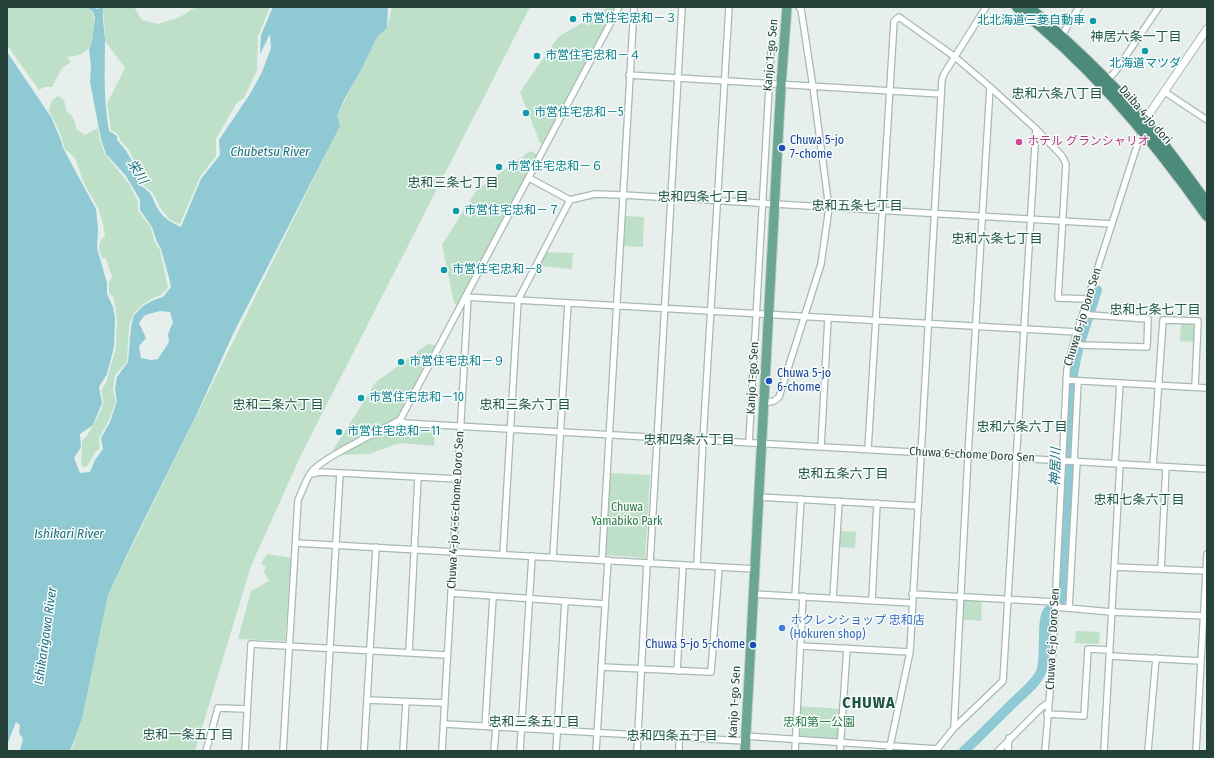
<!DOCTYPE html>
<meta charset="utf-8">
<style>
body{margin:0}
#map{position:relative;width:1214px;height:758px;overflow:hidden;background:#e6efeb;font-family:"Fira Sans Condensed",sans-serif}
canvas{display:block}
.frame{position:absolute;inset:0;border:8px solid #24423a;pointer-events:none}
</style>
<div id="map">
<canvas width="1214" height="758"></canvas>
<div class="frame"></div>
</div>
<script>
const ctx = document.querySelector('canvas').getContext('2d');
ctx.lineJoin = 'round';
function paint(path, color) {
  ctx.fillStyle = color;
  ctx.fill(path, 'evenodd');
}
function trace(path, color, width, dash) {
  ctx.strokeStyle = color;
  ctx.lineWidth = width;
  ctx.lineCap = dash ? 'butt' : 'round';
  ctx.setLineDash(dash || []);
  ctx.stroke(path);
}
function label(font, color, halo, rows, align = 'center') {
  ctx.font = font + ' "Fira Sans Condensed","Noto Sans JP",sans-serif';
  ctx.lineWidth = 3;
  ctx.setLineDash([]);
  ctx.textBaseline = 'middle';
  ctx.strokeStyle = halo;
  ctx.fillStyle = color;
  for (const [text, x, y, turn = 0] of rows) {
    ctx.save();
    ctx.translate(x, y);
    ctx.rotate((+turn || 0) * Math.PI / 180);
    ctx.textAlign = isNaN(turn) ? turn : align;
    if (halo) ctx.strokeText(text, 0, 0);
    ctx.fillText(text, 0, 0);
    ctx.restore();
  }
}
paint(new Path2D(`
 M7,7H87C89,9 92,11 93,14C96,19 92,46 87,50C82,55 74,56 67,57L71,62L62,68L52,87H44L39,90L7,45Z
 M103,7H134L142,20L158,24L180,17L196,7H270L258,36L257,70L244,98L236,104L216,139V156L200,177L180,224L170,220L162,210L152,192L143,185L141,176L129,150L120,140L118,134L111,130L107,104L125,68L105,41L104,17L102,10Z
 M392,7H530L301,455L251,566L195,751H71L82,719L108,595L339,127L337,116L377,37L387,28Z
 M609,7H619L545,145L540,143L520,92L558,37Z
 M58,96L64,100L67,112C74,116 75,121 76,129L85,135L98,128L100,141L105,154L129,184L138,202V211L151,227L154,241L160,250L168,288L161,295L153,298L142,305L134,313L129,326L127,362L115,375L113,390L116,401L109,420L99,438L100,449L96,451L87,466L82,467C80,457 83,450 82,441C89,435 101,413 103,404C104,400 102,395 101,391L106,383L116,347L117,319L114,298L109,293V282L112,277L106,259L101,257C99,248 97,243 105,236L103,224L98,208L83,181L75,158L64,148L62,138L49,110L52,100Z
 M530,151L540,156L460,307L454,303L442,245L476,191Z
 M625,216L644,217L643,247L623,246Z
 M546,252L573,253L572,269L539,266Z
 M1181,324H1194V342L1180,341Z
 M428,344L439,346L401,420L435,424L434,446L400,443L369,454L342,455L337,454L333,450L376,382Z
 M610,473L650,475L645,558L605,555Z
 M841,531L856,532L855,548L840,547Z
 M267,554L291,558L285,641L238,639L251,591L269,581L264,572L266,566L261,564Z
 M960,597L982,598L981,621L959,619Z
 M1076,631L1100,632L1099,644L1075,643Z
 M797,706L842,709L841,741L795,738Z`), '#bfe0c8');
paint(new Path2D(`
 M87,7H93L97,9L103,7C102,11 104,32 105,38C105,71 103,98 109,131L117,136V140C131,155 136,167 141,186C156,195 151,200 160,212C165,219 172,223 181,227L201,179L220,155L219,140L250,94L262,72L271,48L270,34L260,54L261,35L273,7H388L387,28L377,37L361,70L345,98L337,116L340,126L233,334L195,418L135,538L108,595L82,719L70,751H20L23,739L19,733L20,725L16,722L7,745V52L51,117L60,138L63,148L96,209L98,229L97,248L107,283V294L113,307L115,318L114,347L107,374L99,387L102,403L93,425L80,434L81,447L74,458L80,473L90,472L95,460L103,449L101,438L110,422L117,401L115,389L117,377L128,362L131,327L134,315L143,306L154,300L163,297L171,287L168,274L161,249L157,242L152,227L140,210V200L126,176L106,154L101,139L90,82L91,66L89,49L92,40L95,18L93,12ZM160,311L170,312L173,322L168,334L169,342L158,359L151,360L141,358L139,346L146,338L139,323L145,315Z`), '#8ec9d4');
trace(new Path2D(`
 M1061,600L1064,595L1066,513L1073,374L1078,349L1097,290
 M964,751C981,735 998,718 1014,702C1023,693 1036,684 1041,672C1047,658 1040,618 1049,610`), '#8ec9d4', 10);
const minor = new Path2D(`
 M1061,37L1079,7
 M629,75L941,94
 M1106,81L1115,72L1159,7
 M1165,92L1207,120
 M529,178L570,200L595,194L623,195L1112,224
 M465,297L1077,332
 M1074,342L1082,345L1147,347L1148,319L1090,315L1083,313
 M1066,380L1207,388
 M764,403L774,401L779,397L821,264L829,208L813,87L801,9L799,7
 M400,420L404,423L1207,469
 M749,443L771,52
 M821,447L828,318
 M868,449L894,21L899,17L955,57L990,87L1036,129L1062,156L1066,164L1058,298L1088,299
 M1074,461L1078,381
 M1115,463L1120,383
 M1153,466L1163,320L1198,321L1195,387
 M311,474L321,472L458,479
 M758,497L918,506
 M296,543L755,569
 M503,555L518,300L570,200
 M553,557L568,303
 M602,560L634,7
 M650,563L682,7
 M697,565L703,440L729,7
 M1115,567L1206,571
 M1161,569L1166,467
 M451,593L605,604
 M753,594L912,603
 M912,594L1055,602
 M795,596L801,499
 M833,598L839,501
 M872,600L877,503
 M1055,607L1112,612L1206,616
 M1069,608L1077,461
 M801,646L910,652
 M409,653L418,477
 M1110,656L1201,661
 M601,667L711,672L719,567
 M677,671L683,565
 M367,700L445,703
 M1047,714L1084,716L1088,649L1110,650
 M444,724L745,741
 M485,726L493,597
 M954,728L968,455L990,87
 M745,736L937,749L954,728L1003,681L1036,129
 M206,751L218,708L247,709
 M245,751L251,644L447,655
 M283,751L298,500C302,492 305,482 310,474C320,458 381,431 400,420L619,7
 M324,751L340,473
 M364,751L376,547
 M403,751L406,702
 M442,751L468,297
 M494,751L496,727
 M520,751L532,556
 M556,751L565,601
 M596,751L608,560
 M637,751L647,563
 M679,751V737
 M795,751L803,596
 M840,751L847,648
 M889,751L910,652L942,79L944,74L986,7
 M998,751L1041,708L1049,702
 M1008,751L1009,738
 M1045,751L1052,667L1067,369L1074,342L1142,130
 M1104,751L1120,464
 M1148,751L1156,658
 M1196,751L1207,554`);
const tertiary = new Path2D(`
 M1143,126L1151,111L1207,29`);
const primary = new Path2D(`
 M745,751L781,85L787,7`);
const trunk = new Path2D(`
 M1017,7C1091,65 1153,139 1207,216
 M1029,7C1070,44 1111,81 1146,123C1168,148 1187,176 1207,203`);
trace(minor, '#a8b8b2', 8);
trace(tertiary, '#a8b8b2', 9);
trace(primary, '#c2cac8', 11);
trace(trunk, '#c2cac8', 12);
trace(minor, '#fff', 5.5);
trace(tertiary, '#fff', 7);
trace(primary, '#6aa596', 9);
trace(trunk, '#4c8a7c', 10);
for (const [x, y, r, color] of [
 [573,19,4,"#0f9aa8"],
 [1093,21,4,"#0f9aa8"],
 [1145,51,4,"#0f9aa8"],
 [537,56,4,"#0f9aa8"],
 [526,113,4,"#0f9aa8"],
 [1019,142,4,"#d1479c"],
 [782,148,4,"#1a4fb4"],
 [499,167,4,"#0f9aa8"],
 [456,211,4,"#0f9aa8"],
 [444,270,4,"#0f9aa8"],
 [401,362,4,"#0f9aa8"],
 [769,381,4,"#1a4fb4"],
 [361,398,4,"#0f9aa8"],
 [339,432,4,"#0f9aa8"],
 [782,628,4,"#3f7fe0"],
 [753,645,4,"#1a4fb4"]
]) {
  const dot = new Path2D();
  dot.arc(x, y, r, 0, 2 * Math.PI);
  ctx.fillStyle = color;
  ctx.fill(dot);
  trace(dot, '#f7fbf9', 1.5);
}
label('12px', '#0d838f', '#f7fbf9', [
 ["市営住宅忠和－３",581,19],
 ["北北海道三菱自動車",1085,21,"right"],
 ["市営住宅忠和－４",545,56],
 ["北海道マツダ",1145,64,"center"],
 ["市営住宅忠和－5",534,113],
 ["市営住宅忠和－６",507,167],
 ["市営住宅忠和－７",464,211],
 ["市営住宅忠和－8",452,270],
 ["市営住宅忠和－９",409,362],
 ["市営住宅忠和－10",369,398],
 ["市営住宅忠和－11",347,432]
], 'left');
label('12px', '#24423a', '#f7fbf9', [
 ["Kanjo 1-go Sen",771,55,-85],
 ["Daiba 4-jo dori",1145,115,49],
 ["Chuwa 6-jo Doro Sen",1083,317,-73],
 ["Kanjo 1-go Sen",753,378,-87],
 ["Chuwa 6-chome Doro Sen",972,455,3],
 ["Chuwa 4-jo 4-6-chome Doro Sen",456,510,-87],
 ["Chuwa 6-jo Doro Sen",1053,639,-87],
 ["Kanjo 1-go Sen",735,702,-87]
]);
label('12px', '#164399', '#f7fbf9', [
 ["Chuwa 5-jo",790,141],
 ["7-chome",790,155],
 ["Chuwa 5-jo",777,374],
 ["6-chome",777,388],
 ["Chuwa 5-jo 5-chome",745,645,"right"]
], 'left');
label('12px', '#b23c85', '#f7fbf9', [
 ["ホテル グランシャリオ",1027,142]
], 'left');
label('12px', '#2d7a4b', '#f7fbf9', [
 ["Chuwa",627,508],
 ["Yamabiko Park",627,522],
 ["忠和第一公園",819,723]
]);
label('12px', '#366cbe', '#f7fbf9', [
 ["ホクレンショップ 忠和店",790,621],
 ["(Hokuren shop)",790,635]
], 'left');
label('13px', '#1f5548', '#f7fbf9', [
 ["神居六条一丁目",1136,37],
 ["忠和六条八丁目",1057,94],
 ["忠和三条七丁目",453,183],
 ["忠和四条七丁目",703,197],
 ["忠和五条七丁目",857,206],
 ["忠和六条七丁目",997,239],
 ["忠和七条七丁目",1155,310],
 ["忠和二条六丁目",278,405],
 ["忠和三条六丁目",525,405],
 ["忠和六条六丁目",1022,427],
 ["忠和四条六丁目",689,440],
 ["忠和五条六丁目",843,474],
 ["忠和七条六丁目",1139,500],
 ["忠和三条五丁目",534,722],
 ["忠和一条五丁目",188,735],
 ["忠和四条五丁目",672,736]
]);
label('italic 13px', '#1c6f80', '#f7fbf9', [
 ["Chubetsu River",270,152],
 ["栄川",137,172,57],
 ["神居川",1056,467,-88],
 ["Ishikari River",69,534],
 ["Ishikarigawa River",46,636,-82]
]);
ctx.letterSpacing = '1px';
label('bold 16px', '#1f5548', '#f7fbf9', [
 ["CHUWA",869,704]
]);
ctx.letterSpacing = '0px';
</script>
